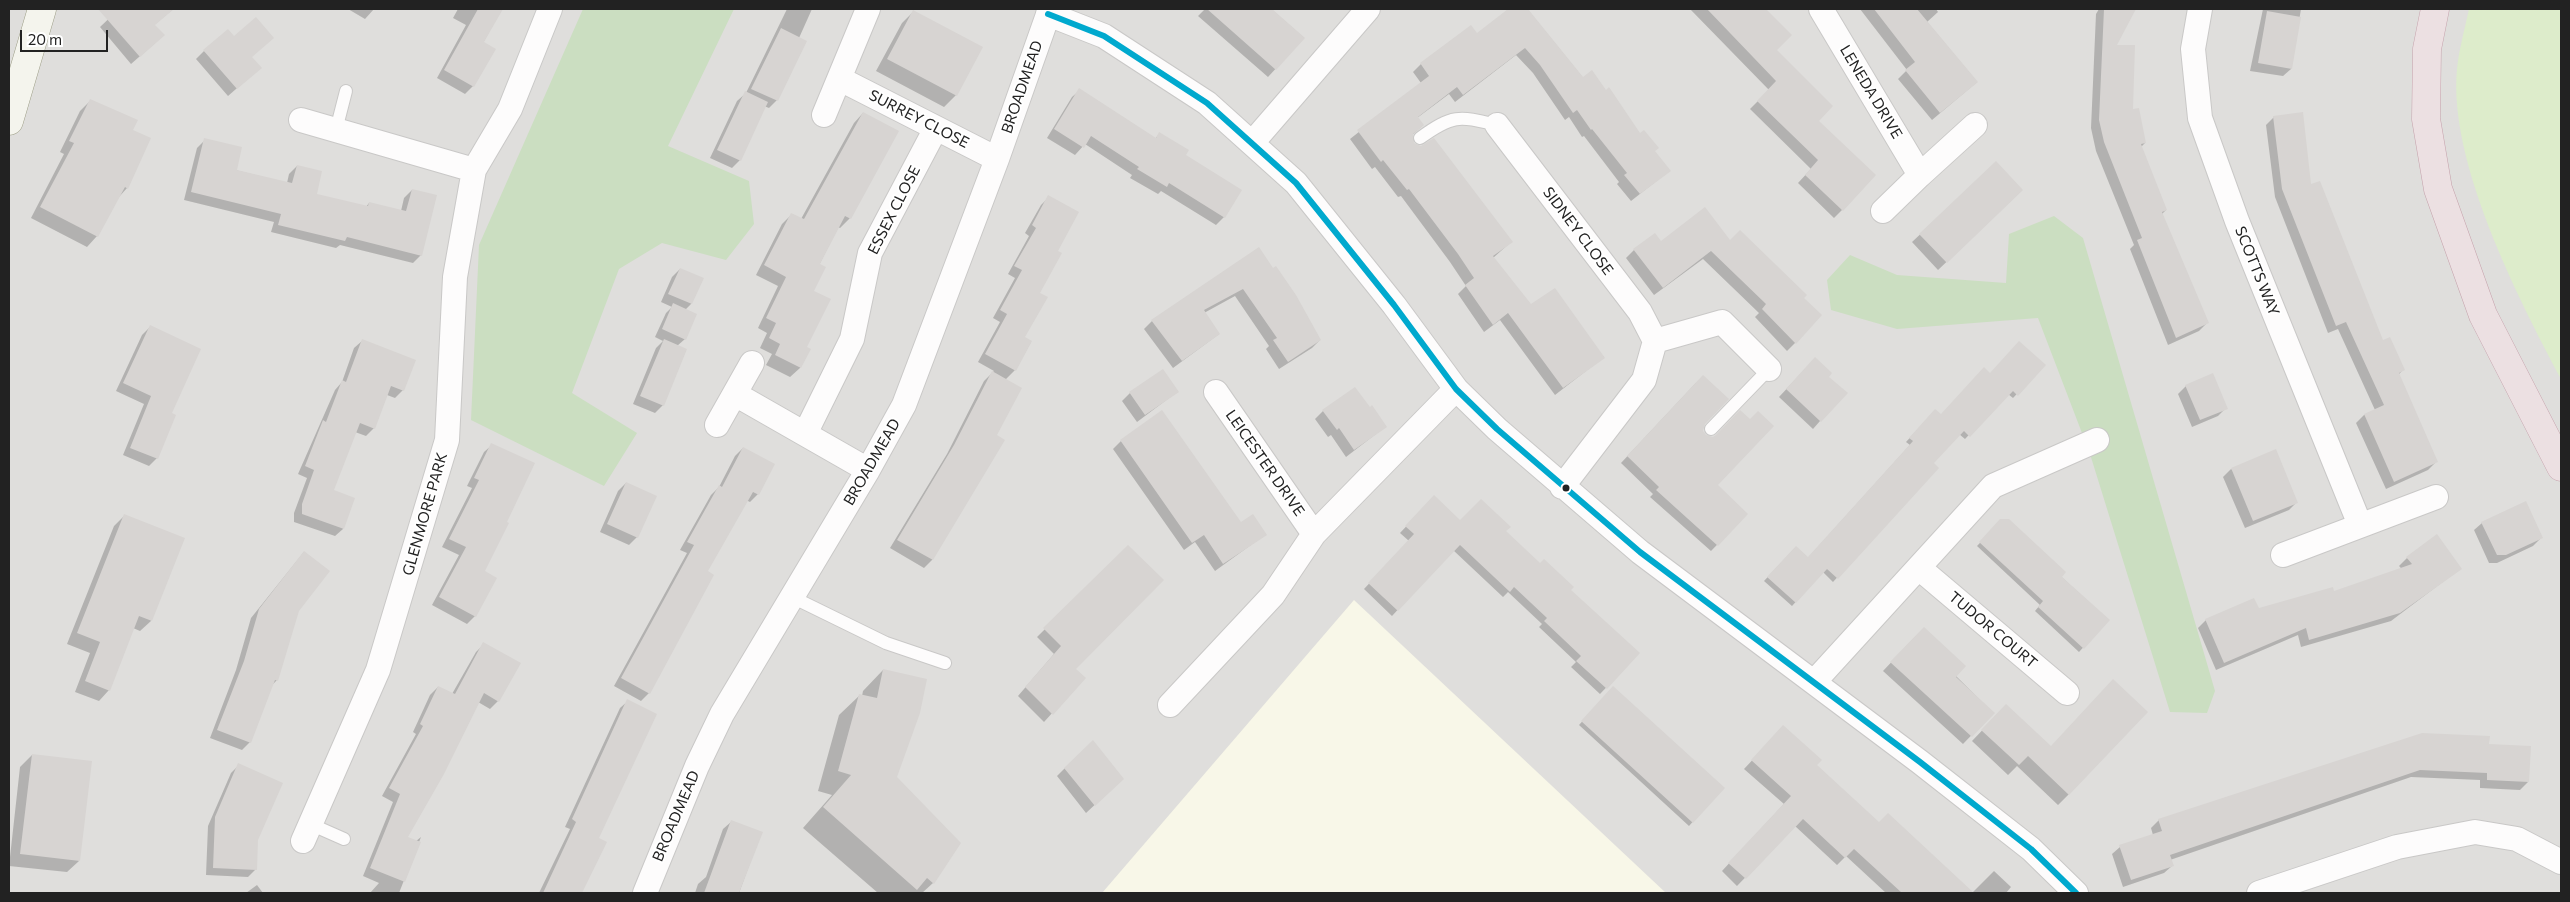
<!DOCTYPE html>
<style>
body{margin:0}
#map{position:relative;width:2570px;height:902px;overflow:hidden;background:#f0eeeb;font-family:Commissioner,sans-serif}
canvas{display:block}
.frame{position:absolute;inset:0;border:10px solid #222;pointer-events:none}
.scale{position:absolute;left:20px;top:30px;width:88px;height:22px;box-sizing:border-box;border:2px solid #222;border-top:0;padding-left:6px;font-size:15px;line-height:18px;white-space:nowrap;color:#222;-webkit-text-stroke:4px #fff;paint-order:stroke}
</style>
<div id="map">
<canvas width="2570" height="902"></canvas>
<div class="frame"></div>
<div class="scale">20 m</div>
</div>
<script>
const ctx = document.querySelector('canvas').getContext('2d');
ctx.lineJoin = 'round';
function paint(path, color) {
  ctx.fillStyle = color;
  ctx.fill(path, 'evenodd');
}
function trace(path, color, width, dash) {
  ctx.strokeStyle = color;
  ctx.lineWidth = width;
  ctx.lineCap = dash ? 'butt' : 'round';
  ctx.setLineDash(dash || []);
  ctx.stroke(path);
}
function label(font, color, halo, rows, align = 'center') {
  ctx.font = font + ' Commissioner,sans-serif';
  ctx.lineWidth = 4;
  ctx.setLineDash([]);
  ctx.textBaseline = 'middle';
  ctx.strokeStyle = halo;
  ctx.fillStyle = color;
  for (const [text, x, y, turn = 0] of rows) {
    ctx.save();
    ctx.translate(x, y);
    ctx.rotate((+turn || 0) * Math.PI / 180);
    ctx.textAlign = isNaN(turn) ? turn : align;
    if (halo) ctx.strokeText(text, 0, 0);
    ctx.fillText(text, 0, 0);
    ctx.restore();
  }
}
paint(new Path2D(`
 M9,9H2561V893H9Z`), '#dfdedc');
paint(new Path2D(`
 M1354,600L1666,893H1102Z`), '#f8f7e8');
paint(new Path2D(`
 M2469,9H2561V379C2518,298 2448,162 2457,69C2459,49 2465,28 2469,9Z`), '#ddeccb');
paint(new Path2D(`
 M583,9H734L668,146L749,181L754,224L726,260L662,243L619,269L572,393L637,433L604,486L471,420L479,245Z
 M2054,216L2083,238L2215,691L2207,713L2170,712L2090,454L2038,318L1897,329L1831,310L1827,280L1850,255L1897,275L2006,283L2009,234Z`), '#cbdec1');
paint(new Path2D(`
 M119,9H173L154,25L155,43L131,64L100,27Z
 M348,9H374L365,19Z
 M458,9H501L483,43L473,86L465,94L437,78L466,25L453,18Z
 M787,9H812L799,38L777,100L769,108L764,106L740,160L732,168L710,158L737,101L746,93Z
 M1205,9H1271L1304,38L1268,77L1198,16Z
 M1510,9H1527L1583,78L1640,134L1669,171L1631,201L1617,184L1619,182L1584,136L1582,137L1569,117L1565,120L1533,73L1516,55L1455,102L1449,94L1417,118L1423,125L1413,134V144L1511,242L1493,258L1531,306L1604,357L1555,395L1500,320L1484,332L1458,294L1466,286L1450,262L1401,196L1398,197L1375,167L1372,169L1350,139L1421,83L1413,72L1421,64L1470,27L1477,35Z
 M1690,9H1765L1791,35L1775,51L1817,121L1842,210L1834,218L1798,183L1811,169L1750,109L1769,90Z
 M1860,9H1936L1938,12L1927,22L1977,82L1932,120L1898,79L1907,70Z
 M2099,9H2133L2115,46L2131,111L2145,143L2141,147L2166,210L2162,214L2207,323L2199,331L2168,345L2130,249L2134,245L2096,151L2091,128L2096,14Z
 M2263,9H2301L2291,69L2283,76L2250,71Z
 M913,12L956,95L944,107L876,71L902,23Z
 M204,51L251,57L252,75L228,96L196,59Z
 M1080,90L1155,139L1159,134L1184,155L1224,217L1216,225L1161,191L1158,194L1130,178L1132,175L1085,144L1075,155L1047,138L1072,97Z
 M91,100L131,130L127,188L118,198L97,236L87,247L31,218L64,154L60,152L80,111Z
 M863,113L850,218L840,228L838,227L819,265L812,291L805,347L809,349L800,368L790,377L766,365L772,354L760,348L767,333L758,328L778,286L756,275L782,224L792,214L801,219L854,123Z
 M2274,117L2383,342L2403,370L2398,375L2436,462L2428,470L2386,489L2356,423L2364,415L2375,410L2338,329L2328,333L2275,197L2266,125Z
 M205,140L235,170L287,183L289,174L297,166L315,195L366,207L369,203L401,211L404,198L412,190L421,255L413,263L340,245L336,248L271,232L274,222L184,200L197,148Z
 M1996,163L2022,190L1938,270L1912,242Z
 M1049,197L1056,251L1038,293L1024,338L1031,342L1015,370L1005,380L995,436L1003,440L932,560L924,568L890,548L947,454L984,381L994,371L978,362L1000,322L993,318L1015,278L1008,274L1029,236L1025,233L1041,205Z
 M1730,242L1802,299L1795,343L1787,351L1755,317L1759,313L1703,259L1654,295L1626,258L1634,250Z
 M1258,249L1320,340L1312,348L1279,369L1266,349L1269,346L1235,296L1204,313L1219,334L1173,368L1144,329L1152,321Z
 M680,269L702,279L691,304L685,310V339L677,346L686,350L663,405L655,413L633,404L656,348L663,341L655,337L666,313L672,307L661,302L672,277Z
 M150,327L157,458L149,466L123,455L144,404L116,391L142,335Z
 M362,341L403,390L395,398L387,395L374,428L366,436L355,432L332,491L343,529L335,536L294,522V513L307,478L298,474L335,390L342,382L354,348Z
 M2044,365L2013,398L2008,394L1965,439L1959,434L1932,463L1937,468L1833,582L1823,572L1792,606L1764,581L1796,547L1808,558L1910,445L1906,442L1932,414L1941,416L1990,374Z
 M1807,367L1828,377L1820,421L1813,429L1779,397Z
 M1696,383L1704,423L1702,431L1705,436L1713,438L1716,485L1747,514L1711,551L1650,497L1653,494L1621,463Z
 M2186,386L2226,408L2218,416L2192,427L2178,394Z
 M1177,392L1137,422L1122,401L1130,393Z
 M1369,409L1385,427L1346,457L1331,435L1328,437L1315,419L1323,411Z
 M1121,441L1240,524L1266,534L1215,571L1195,542L1184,550L1113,449Z
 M492,445L483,572L495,578L475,616L467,624L432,605L459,555L442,547L472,488L467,486L484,452Z
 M743,448L758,494L750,502L746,500L706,572L649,693L641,701L614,686L687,553L680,550L711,495L719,487L735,456Z
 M2231,469L2297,502L2289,510L2245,528L2223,477Z
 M626,483L637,537L629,545L600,532L618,491Z
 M1434,497L1460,522L1504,532L1638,654L1600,694L1571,667L1576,662L1539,627L1542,624L1508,592L1503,597L1453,550L1392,616L1364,589L1409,541L1400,533Z
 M124,516L151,621L140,631L133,628L109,690L99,701L75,692L90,653L67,644L114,526Z
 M2001,521L2108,620L2079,652L2035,611L2040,605L1977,546Z
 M2482,523L2541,538L2533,546L2497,563H2489L2474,530Z
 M1128,547L1075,669L1084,678L1044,722L1018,696L1054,654L1037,637Z
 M304,552L298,611L277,680L271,686L250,742L242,750L210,738L236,670L251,618Z
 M2407,558L2461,568L2391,621L2301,647L2298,635L2216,670L2198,628L2206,620L2333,593L2402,569L2399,566Z
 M1916,636L1993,713L1963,744L1883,671Z
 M484,644L498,701L490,709L478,702L406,838L415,842L421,837L399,893H370L379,883L363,876L393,802L382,796L416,734L413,732L430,695L438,687L452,694L476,652Z
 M883,670L895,778L960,843L933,883L922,893H878L803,828L832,795L818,791L839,715L860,695L862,696L863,691Z
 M1613,688L1723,788L1689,826L1579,725Z
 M628,701L598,839L605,843L581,893H539L570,829L565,827L620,708Z
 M1995,717L2069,794L2058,805L2017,766L2008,775L1972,741Z
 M1776,735L1816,765L1879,824L1888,815L1972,893H1886L1846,856L1837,865L1795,826L1737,886L1722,871L1784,804L1744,769Z
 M2488,745L2528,782L2520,790L2480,788V780L2411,777L2170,860L2172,866L2164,873L2123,887L2112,854L2120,847L2153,835L2151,828L2159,820Z
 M32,755L79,861L67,872L9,866L20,767Z
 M239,765L256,869L248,877L206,875L208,826L231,773Z
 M1065,768L1115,786L1086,813L1057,776Z
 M731,822L761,833L739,893H695L698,884L706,877L723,829Z
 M1994,871L2011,887L2006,893H1972Z
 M257,885L263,893H246Z`), '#0003');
paint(new Path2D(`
 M98,9H174L155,25L165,35L140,57Z
 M478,9H503L484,42L496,49L474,87L444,70Z
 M1207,9H1272L1305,38L1276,70Z
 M1508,9H1528L1583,77L1592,70L1606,90L1609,87L1640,133L1644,130L1659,148L1655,151L1671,171L1640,194L1624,175L1627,173L1592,129L1591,130L1577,110L1573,113L1540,65L1525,48L1463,95L1457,87L1418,117L1424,125L1413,134L1414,143L1421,146L1434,138L1513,242L1493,256L1531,304L1555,288L1605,358L1563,388L1508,313L1493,325L1465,285L1474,278L1458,254L1409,189L1407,190L1383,160L1381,162L1357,130L1429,76L1420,63L1471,25L1477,33Z
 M1707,9H1766L1792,35L1777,50L1833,106L1819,121L1876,175L1843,211L1805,175L1818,160L1757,101L1776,81Z
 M1874,9H1917L1978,82L1940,113L1905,70L1915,62Z
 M2104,9H2136L2117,45H2135L2133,109L2139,108L2146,143L2141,144L2167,210L2162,212L2209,323L2176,338L2137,240L2142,238L2104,142L2099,120Z
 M913,10L983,47L957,96L887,59Z
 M2267,11L2301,17L2292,69L2258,63Z
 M256,17L274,38L252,57L262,68L237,89L203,50L228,29L234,36Z
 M781,28L807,41L778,101L751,89Z
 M1079,88L1156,138L1159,132L1189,150L1186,155L1242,190L1225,218L1169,183L1167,187L1137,169L1139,167L1091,136L1084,148L1054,129Z
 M745,91L768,102L741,161L717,150Z
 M90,99L138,120L133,130L151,138L128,189L125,187L98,237L40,207L74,143L69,141Z
 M863,112L899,131L851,219L845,216L820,264L826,267L814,291L831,299L807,347L811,349L801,368L775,355L780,344L769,338L776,323L766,318L786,277L764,265L791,213L804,219Z
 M2303,112L2311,184L2320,181L2383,340L2390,337L2405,370L2399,373L2438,462L2394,482L2364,414L2384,405L2346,322L2336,326L2282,189L2273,116Z
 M204,138L242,147L237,170L292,183L297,165L322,171L317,194L368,206L369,202L406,211L412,189L437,195L422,256L347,237L345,241L278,225L281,214L191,192Z
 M1996,161L2023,190L1947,263L1919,234Z
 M1048,195L1079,212L1058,251L1062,253L1040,293L1048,297L1025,337L1032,341L1016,371L985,354L1007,314L1000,310L1022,270L1014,266L1036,228L1032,225Z
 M1705,207L1730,240L1740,230L1807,295L1804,298L1822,315L1796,344L1762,309L1766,304L1711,251L1663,288L1633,249L1655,233L1661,241Z
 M1259,247L1273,268L1276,266L1296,295L1321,340L1288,362L1273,340L1277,338L1243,289L1204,310L1220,334L1182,361L1151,320Z
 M680,268L704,278L692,304L668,294Z
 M673,303L697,314L686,340L662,329Z
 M150,325L201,349L172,413L176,415L158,459L130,448L151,396L123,383Z
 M362,339L416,360L404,391L391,386L375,429L360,423L334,490L355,498L344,529L302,514V504L314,470L305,466L323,420L326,422L342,380L346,382Z
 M664,339L687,349L664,406L640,396Z
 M2019,341L2046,365L2018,396L2013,391L1970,437L1964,431L1934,463L1939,468L1838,579L1827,569L1796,603L1767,577L1796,546L1808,557L1913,441L1909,438L1935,409L1941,414L1984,367L1990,373Z
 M1815,357L1832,373L1829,377L1848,393L1821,422L1786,389Z
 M1163,369L1179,392L1145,415L1129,392Z
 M992,371L1022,388L997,435L1005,440L933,560L897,540L954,445Z
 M2213,373L2228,409L2200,420L2185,385Z
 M1703,375L1729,399L1705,424L1703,431L1706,435L1713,437L1716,435L1740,410L1750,419L1758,411L1774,426L1718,485L1748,514L1718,546L1656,490L1659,487L1627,456Z
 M1355,387L1370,407L1372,405L1387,427L1354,450L1339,428L1337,430L1322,410Z
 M1162,410L1241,522L1253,514L1267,535L1223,564L1204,535L1192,543L1120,440Z
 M491,443L535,463L507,522L509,523L485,571L497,578L476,617L439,597L466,547L449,539L479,480L474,478Z
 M743,447L775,464L759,495L753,492L708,571L714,575L650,694L621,678L694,545L687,542L719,485L722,487Z
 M2276,449L2298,503L2253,521L2231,468Z
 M626,482L657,496L638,538L607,524Z
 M1434,495L1460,520L1481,499L1511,527L1506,531L1540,563L1544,559L1574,587L1571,590L1640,653L1607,689L1576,661L1581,656L1544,621L1547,618L1514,587L1510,592L1460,545L1398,611L1368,583L1414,534L1405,526Z
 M2526,501L2543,538L2506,555H2497L2481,522Z
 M124,514L185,538L152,621L139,616L110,691L85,681L100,642L77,633Z
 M2000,519H2009L2066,572L2062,577L2110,620L2084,649L2038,607L2043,601L1979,542Z
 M2437,534L2462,569L2400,613L2309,640L2306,628L2224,663L2205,619L2254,598L2259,608L2333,587L2334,591L2412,564L2406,557Z
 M1128,545L1164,580L1076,669L1086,678L1053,715L1025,687L1061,646L1043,628Z
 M304,551L330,571L299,611L278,681L275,680L251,743L217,730L244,661L259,609Z
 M1924,627L1966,666L1956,677L1995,713L1972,737L1890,662Z
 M483,642L521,663L499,702L484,693L444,774L408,837L421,842L405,882L370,868L400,794L389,788L423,726L420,724L438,686L455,694Z
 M883,669L927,679L920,713L897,777L961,843L934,884L927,878L917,890L823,807L851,775L838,771L859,694L877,698Z
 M2113,679L2148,712L2069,795L2028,756L2019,765L1981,730L2006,704L2051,746Z
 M1613,686L1725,788L1693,823L1581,721Z
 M627,699L657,714L599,838L607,842L582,893H543L576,822L572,819Z
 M1783,725L1822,760L1817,765L1879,822L1888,813L1974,893H1902L1854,849L1845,858L1803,819L1746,879L1728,863L1791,796L1751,760Z
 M2422,733L2490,736L2489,744L2531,746L2529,782L2487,780V773L2420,770L2170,855L2174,866L2131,880L2119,845L2162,831L2158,819Z
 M1093,740L1124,779L1095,806L1064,768Z
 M32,754L92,761L80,861L20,854Z
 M238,763L283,783L258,840L257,870L213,868L215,817Z
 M731,820L763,832L739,893H704Z`), '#d7d4d2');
const lane = new Path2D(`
 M336,130L346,91
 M1420,138C1453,114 1459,116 1497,125
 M1711,429L1769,369
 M792,597L886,643L945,663
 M310,824L344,839`);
const street = new Path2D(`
 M1821,9L1920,175L1975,125
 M2200,9L2193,49L2200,118L2237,221L2360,525
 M1048,14L1104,36L1207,103L1296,183L1394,305L1456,389L1497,429L1640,552L1920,762L2031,849L2076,893
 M840,79L997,159
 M824,115L868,9
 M301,120L474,170
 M1497,125L1640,312L1655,341L1644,380L1562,487
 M1252,143L1368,9
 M1883,211L1920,175
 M1655,341L1722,322L1769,369
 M1216,392L1314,534
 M735,394L868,470
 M717,425L752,363
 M806,432L852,339L870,253L936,128
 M2283,555L2436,497
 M1919,568L2067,693
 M1814,682L1993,486L2097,440
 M1170,705L1273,595L1314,534L1456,389
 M303,841L378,670L447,440L455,277L474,170L510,109L550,9
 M645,893L697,766L722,714L868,470L904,405L997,159L1050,9
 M2259,893L2397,847L2475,832L2517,839L2561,862`);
const secondary = new Path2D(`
 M9,121L42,9`);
const highway = new Path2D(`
 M2435,9L2427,49L2426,119L2438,189L2483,315L2561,467`);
trace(lane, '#c9c8c7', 14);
trace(street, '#c9c8c7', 26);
trace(secondary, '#999a82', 29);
trace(highway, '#c5a2ac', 29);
trace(lane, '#fdfcfc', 12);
trace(street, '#fdfcfc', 24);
trace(secondary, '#f4f4ed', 28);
trace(highway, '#ece0e2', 28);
trace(new Path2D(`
 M1048,14L1104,36L1207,103L1296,183L1394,305L1456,389L1497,429L1640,552L1920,762L2031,849L2076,893`), '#00a9ce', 6);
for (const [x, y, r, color] of [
 [1566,488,4.5,"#222"]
]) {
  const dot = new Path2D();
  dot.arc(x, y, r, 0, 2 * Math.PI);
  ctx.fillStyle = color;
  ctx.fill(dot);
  trace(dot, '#fff', 2);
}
label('15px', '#222', '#fff', [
 ["BROADMEAD",1022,87,-71],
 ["LENEDA DRIVE",1871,92,59],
 ["SURREY CLOSE",919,119,27],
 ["ESSEX CLOSE",894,210,-63],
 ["SIDNEY CLOSE",1578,231,53],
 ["SCOTTS WAY",2257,271,68],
 ["BROADMEAD",872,462,-60],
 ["LEICESTER DRIVE",1265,463,55],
 ["GLENMORE PARK",425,514,-74],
 ["TUDOR COURT",1993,630,40],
 ["BROADMEAD",676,816,-67]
]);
</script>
